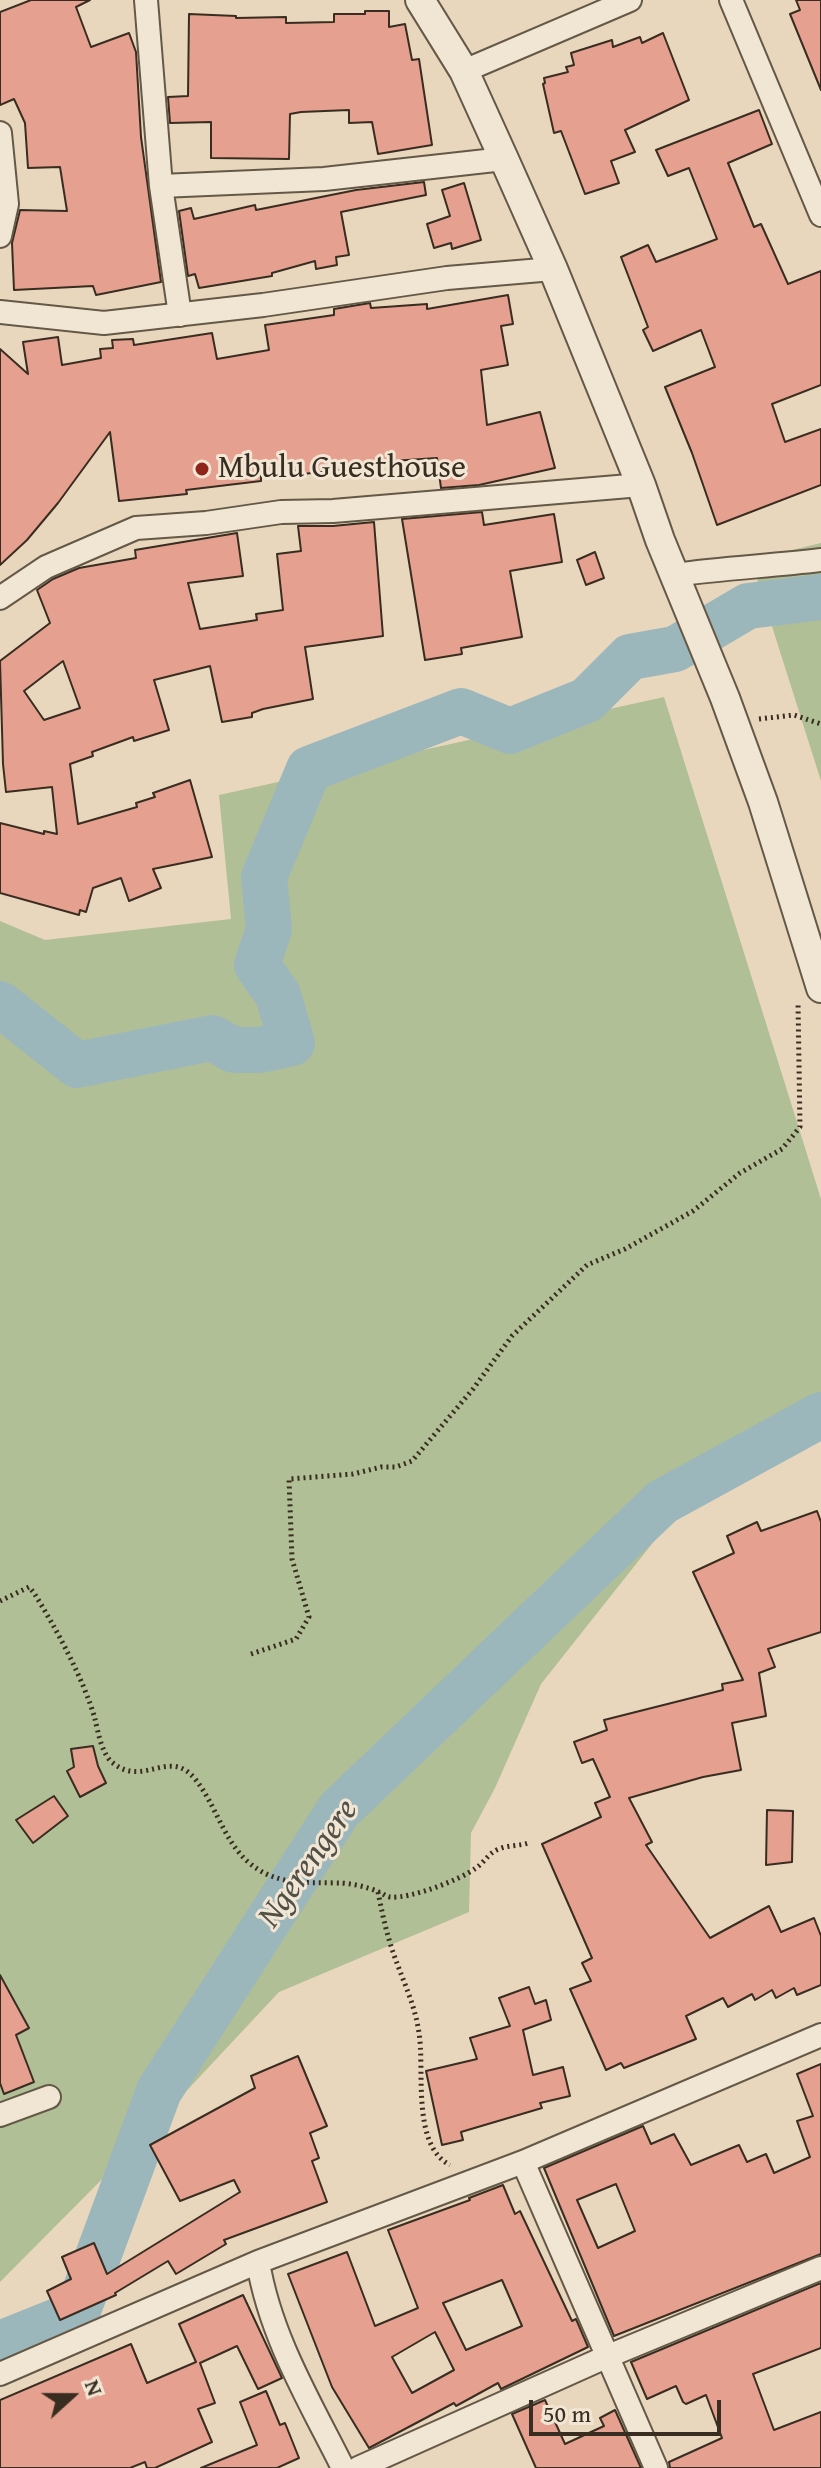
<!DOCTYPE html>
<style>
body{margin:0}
#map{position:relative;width:821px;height:2468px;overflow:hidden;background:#e9d7bd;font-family:"Gentium Book Plus",serif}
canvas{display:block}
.north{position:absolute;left:32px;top:2356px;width:80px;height:80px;-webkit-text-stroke:6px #f1e5d4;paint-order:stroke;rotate:69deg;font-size:22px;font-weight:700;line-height:32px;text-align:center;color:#382d20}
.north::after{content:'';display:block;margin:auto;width:28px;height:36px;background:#382d20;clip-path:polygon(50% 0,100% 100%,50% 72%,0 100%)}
.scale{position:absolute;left:529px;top:2400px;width:192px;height:36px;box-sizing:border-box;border:4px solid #382d20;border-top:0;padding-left:10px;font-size:24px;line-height:28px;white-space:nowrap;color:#382d20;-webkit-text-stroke:6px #f1e5d4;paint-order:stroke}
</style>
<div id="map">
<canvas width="821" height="2468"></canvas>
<div class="north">N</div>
<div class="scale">50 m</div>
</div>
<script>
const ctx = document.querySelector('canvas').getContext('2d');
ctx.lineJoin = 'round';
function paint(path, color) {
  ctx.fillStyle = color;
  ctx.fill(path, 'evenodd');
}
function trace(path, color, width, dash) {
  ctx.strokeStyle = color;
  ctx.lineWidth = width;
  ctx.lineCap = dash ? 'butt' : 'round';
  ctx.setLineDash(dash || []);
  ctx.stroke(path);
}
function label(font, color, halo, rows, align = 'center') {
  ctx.font = font + ' "Gentium Book Plus",serif';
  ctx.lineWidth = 6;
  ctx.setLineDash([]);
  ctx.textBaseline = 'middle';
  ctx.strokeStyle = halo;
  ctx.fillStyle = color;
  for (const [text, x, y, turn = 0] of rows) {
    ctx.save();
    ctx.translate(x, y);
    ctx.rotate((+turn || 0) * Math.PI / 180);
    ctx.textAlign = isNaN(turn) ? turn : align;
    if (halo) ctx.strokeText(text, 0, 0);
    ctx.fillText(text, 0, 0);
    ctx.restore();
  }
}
paint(new Path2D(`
 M821,543V781L751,560Z
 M664,697L821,1199V1394L701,1482L541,1684L495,1788L471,1833L469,1912L279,1992L134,2147L0,2282V921L45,940L231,919L219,795Z`), '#b0bf95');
trace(new Path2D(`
 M0,1004L77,1065L212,1038L234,1050H260L292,1043L278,995L257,965L269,929L264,877L309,769L461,711L510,731L587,700L630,657L675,649L748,606L821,597
 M0,2344L77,2313L159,2091L339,1810L662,1502L821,1415`), '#9cb7bc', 46);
const building = new Path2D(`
 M31,0H90L76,7L91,47L129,33L136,52L141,137L161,282L96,295L93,286L14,290L12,243L20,210L67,211L60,167L28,168L25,123L14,99L0,105V12Z
 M796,0H821V90L790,14L800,10Z
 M365,11H389V27L405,24L412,60L419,59L432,145L378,154L372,122L349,123V110L301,112L290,114L289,159L211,158V122L170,123L168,97L188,96L189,14L236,16V18L286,17V23L334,22V14H365Z
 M663,33L689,100L625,130L635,152L611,161L619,183L585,194L561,131L554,133L543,84L545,83L544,78L568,72L566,67L574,65L571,53L612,40L613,47L640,37L642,43Z
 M759,110L772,144L728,163L754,227L761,224L788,284L821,271V385L772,404L785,442L821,429V485L717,525L692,453L665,387L715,367L701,330L653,351L643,330L648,327L621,257L648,245L656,262L717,239L689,168L668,176L656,150Z
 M424,182L426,195L341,212L349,255L336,257L337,265L316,269L315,261L272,273V276L199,288L195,274L188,276L179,211L191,208L194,219L255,205L256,210L356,190Z
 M464,183L481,240L452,249L451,243L434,248L427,224L450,216L442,190Z
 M508,295L513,324L501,326L508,365L481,370L487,425L540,412L555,468L479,485L441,488L437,458L392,461V464L303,474V470L261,475V481L186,490L187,494L119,501L110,432L58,503L27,540L0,565V349L28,374L23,342L58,337L62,365L101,358L100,349L113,348L112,340L133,339L134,345L212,333L217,359L269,350L265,325L334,315V309L370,303L371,308L427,304V309Z
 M482,512L484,525L554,514L562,562L510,571L522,637L461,648L462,654L425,660L402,519Z
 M374,522L383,636L305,647L313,699L263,709L252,713V717L222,722L210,666L154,680L169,730L134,741L133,737L92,752L93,756L70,764L78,824L137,807L136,803L155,797L153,793L190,780L212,857L153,869L161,888L129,901L121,878L93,888L86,912L80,910L79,915L0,893V823L44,834V831L57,834L52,787L6,792L3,764L0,661L50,623L37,590L53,579L79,568L136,558L135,550L237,533L243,576L188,583L200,629L257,620L256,614L283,610L277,554L301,551L298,526H333ZM63,661L80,708L44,720L24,691Z
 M595,552L604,578L586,585L577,560Z
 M817,1511L821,1522V1632L768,1649L775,1667L759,1673L766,1716L732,1723L741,1770L703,1777L629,1798L652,1842L646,1845L710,1938L769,1906L781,1932L814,1918L821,1936V1985L797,1995L794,1988L776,1998L772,1990L755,2000L752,1994L728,2007L723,1998L686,2016L696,2039L624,2068L621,2063L606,2070L570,1989L591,1981L582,1963L592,1958L542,1844L601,1817L595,1803L610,1797L593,1759L582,1763L574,1742L607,1730L604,1720L723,1690L722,1684L743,1680L693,1572L734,1553L727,1536L757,1522L761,1531Z
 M93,1746L98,1766L106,1783L80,1797L67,1771L74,1767L71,1749Z
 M54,1796L68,1816L33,1843L16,1820Z
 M767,1810L793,1811L792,1862L766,1865Z
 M0,1975L29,2028L16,2035L34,2082L4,2094L0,2083Z
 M529,1987L535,2004L546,2000L551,2020L523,2030L533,2075L563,2067L570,2096L540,2103L542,2108L461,2132L463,2140L442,2145L426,2071L477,2059L470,2038L510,2026L499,1998Z
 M298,2056L327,2126L310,2133L319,2158L312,2161L327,2202L224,2240L226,2244L176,2274L168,2261L115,2293L116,2295L60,2320L47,2291L71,2279L62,2257L94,2243L107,2274L240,2192L234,2180L180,2201L150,2145L255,2088L251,2076Z
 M821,2064V2254L614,2336L544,2168L643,2126L651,2144L674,2134L691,2165L739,2145L747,2162L766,2154L774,2173L810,2157L797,2121L813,2116L797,2074ZM616,2184L635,2231L598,2248L577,2200Z
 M503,2185L515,2214L520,2211L572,2321L576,2319L588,2347L501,2389L498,2383L456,2406L454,2403L369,2448L332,2387L288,2274L347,2252L375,2326L418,2308L388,2230L470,2200L469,2198ZM502,2280L522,2326L466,2350L443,2303ZM435,2332L454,2370L412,2393L392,2357Z
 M821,2283V2348L753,2374L774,2430L821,2412V2468H670L669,2462L722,2438L706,2395L686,2404L683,2402L676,2386L647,2399L631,2362Z
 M243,2295L282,2378L258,2389L237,2346L200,2363L215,2403L198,2409L212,2442L155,2468H147L145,2462L130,2468H0V2400L131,2344L147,2383L196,2362L179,2324Z
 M266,2391L280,2425L285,2423L299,2458L277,2468H201L257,2445L240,2402Z
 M545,2400L565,2444L604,2426L600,2418L615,2410L641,2468H536L512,2414Z`);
paint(building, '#e6a08f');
trace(building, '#382d20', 2);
const minor = new Path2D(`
 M146,0L161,186L180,315
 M731,0L821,215
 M464,71L630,0
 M0,133L7,204L0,236
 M161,186L324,179L504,159
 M0,312L104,323L263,305L447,278L553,269
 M674,575C723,568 772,566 821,560
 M0,598L46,567L136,528L206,523L281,512L333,511L641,485
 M0,2115L49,2097
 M523,2162L656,2468
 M258,2262C270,2336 310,2402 343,2468
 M0,2374L258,2262L523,2162L821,2035
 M358,2468L606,2357L821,2268`);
const tertiary = new Path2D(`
 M420,0L464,71L504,159L553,269L641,485L660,540L725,698L763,802L821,988`);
trace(minor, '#645847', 26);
trace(tertiary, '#645847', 32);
trace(new Path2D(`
 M759,719L794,715L821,724
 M0,1601L29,1587L34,1593C56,1628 84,1680 95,1719C98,1732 102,1755 113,1763C144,1788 169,1747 195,1779C215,1803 223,1839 247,1861C275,1886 304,1882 338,1883C350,1883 368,1887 379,1892C384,1894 385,1896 390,1897C410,1899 460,1880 476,1868C485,1862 488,1853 499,1849C508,1845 519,1846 528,1843
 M251,1654L296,1639L309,1617L292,1559L289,1479L353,1474L381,1467H396L412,1461L473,1389L512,1336L587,1265L625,1249L693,1211L740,1173L782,1149L800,1127L798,1003
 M378,1892C382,1912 386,1932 393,1952C402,1979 415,2004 419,2033C425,2069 411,2145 450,2165`), '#382d20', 5, [2, 4]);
trace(minor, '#f1e5d4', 22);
trace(tertiary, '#f1e5d4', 28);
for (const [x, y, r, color] of [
 [202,469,8,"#8f2418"]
]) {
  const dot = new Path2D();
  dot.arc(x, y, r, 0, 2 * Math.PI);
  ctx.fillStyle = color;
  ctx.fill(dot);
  trace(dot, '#f1e5d4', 3);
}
label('32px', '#382d20', '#f1e5d4', [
 ["Mbulu Guesthouse",218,469]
], 'left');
label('italic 34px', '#515047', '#f1e5d4', [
 ["Ngerengere",309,1864,-55]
]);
</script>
